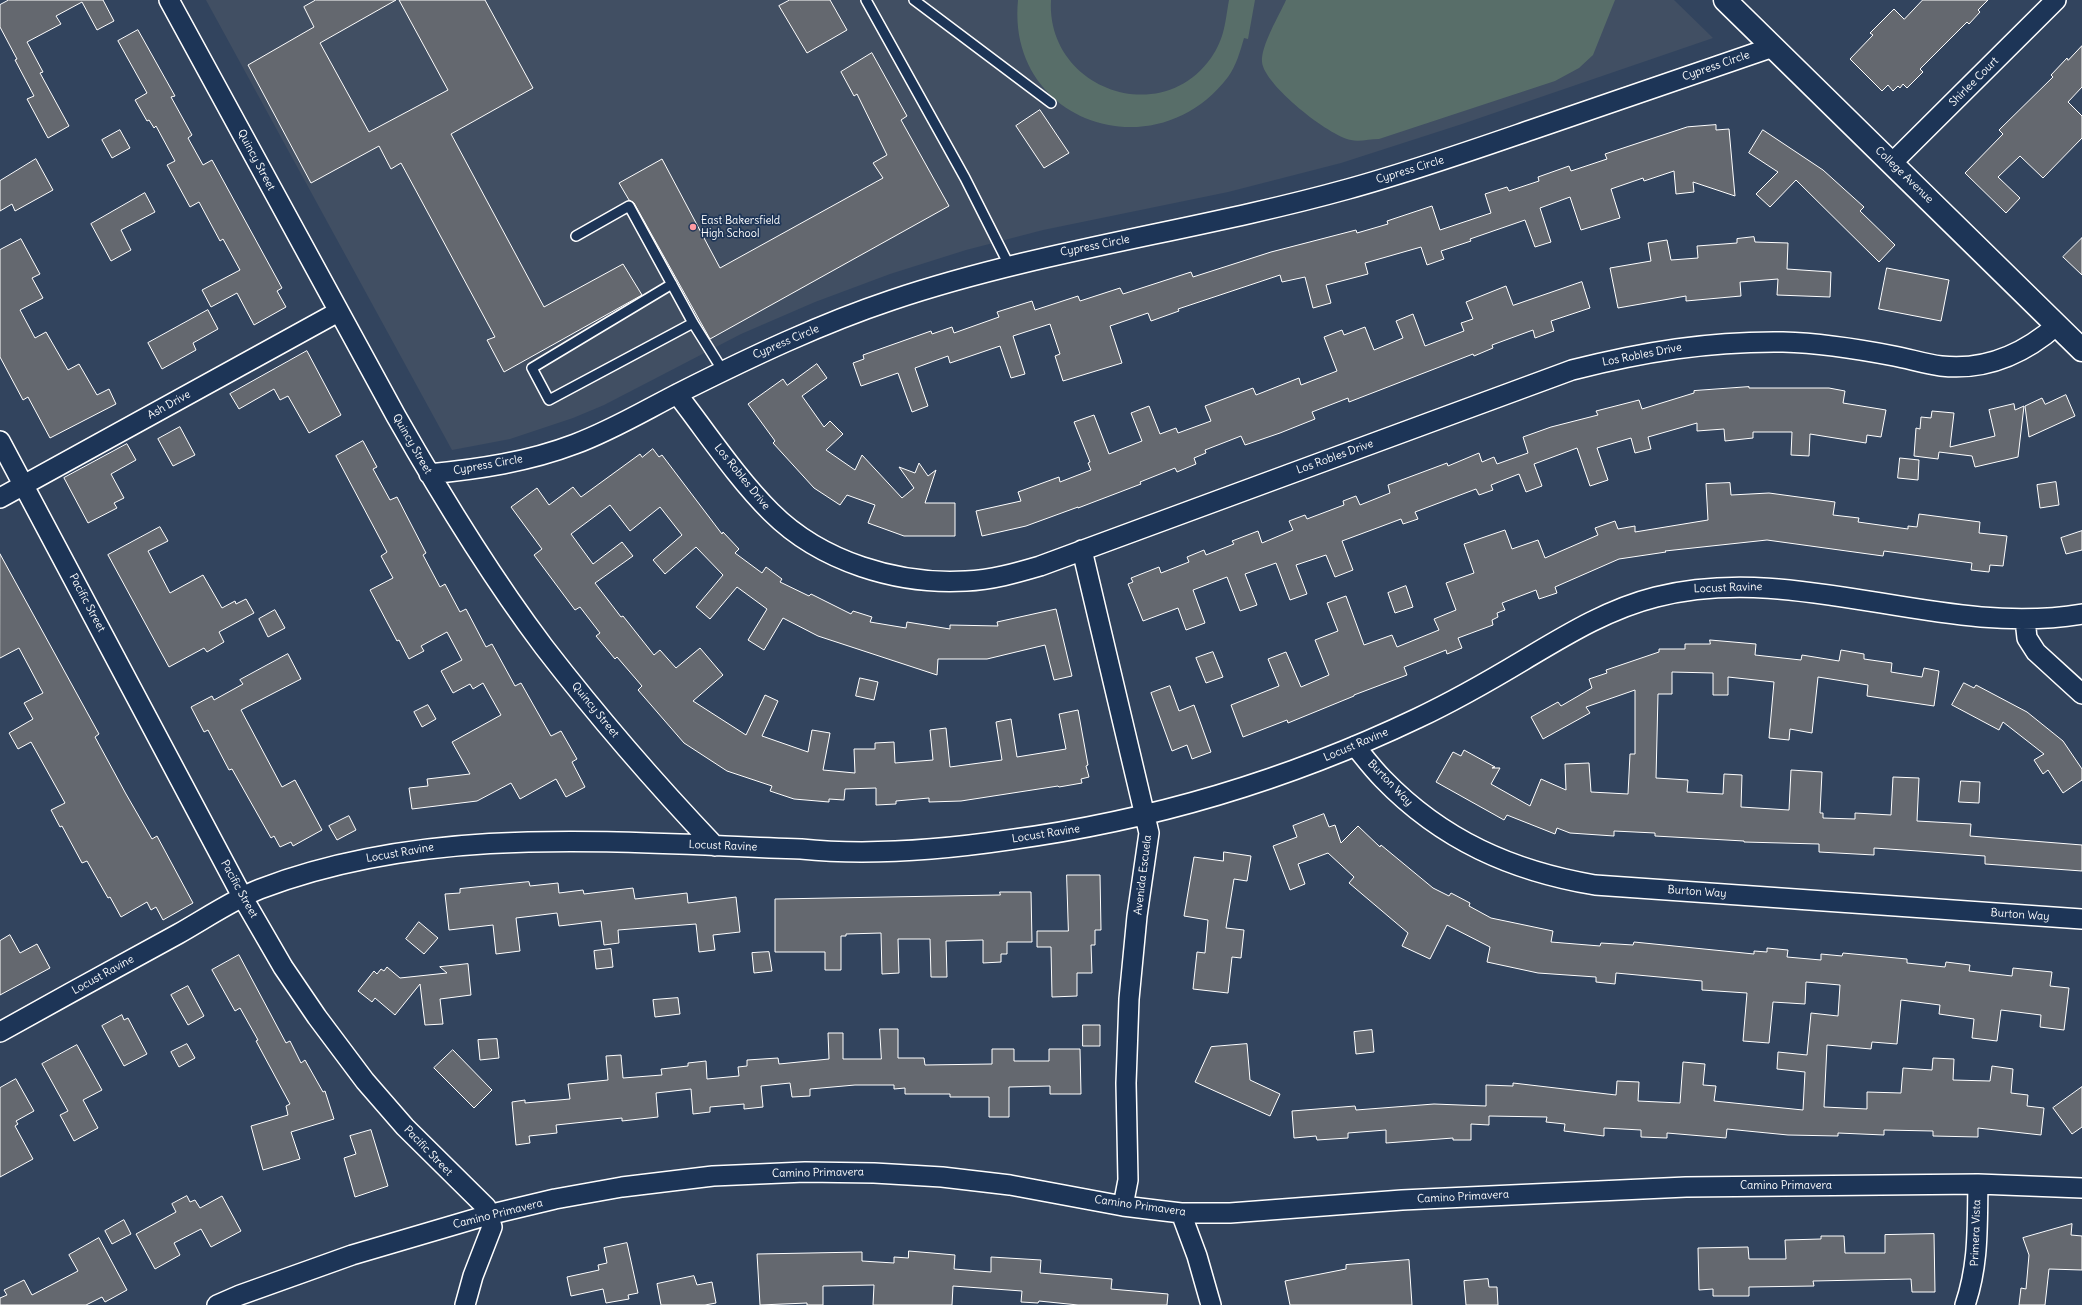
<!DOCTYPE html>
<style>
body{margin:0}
canvas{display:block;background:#32445e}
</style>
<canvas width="2082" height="1305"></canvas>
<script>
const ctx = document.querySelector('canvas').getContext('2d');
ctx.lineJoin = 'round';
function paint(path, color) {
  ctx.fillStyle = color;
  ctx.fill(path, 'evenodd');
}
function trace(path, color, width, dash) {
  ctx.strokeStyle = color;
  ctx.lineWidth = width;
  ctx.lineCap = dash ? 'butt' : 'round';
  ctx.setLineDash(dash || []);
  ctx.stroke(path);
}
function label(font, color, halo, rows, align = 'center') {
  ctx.font = font + ' Delius,sans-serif';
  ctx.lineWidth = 3.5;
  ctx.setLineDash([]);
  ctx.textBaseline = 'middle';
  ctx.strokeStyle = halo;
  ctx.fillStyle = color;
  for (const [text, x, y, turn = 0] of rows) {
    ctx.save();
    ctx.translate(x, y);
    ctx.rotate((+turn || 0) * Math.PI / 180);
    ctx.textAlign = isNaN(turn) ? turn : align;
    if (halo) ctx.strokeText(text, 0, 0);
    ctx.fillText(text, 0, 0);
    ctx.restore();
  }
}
paint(new Path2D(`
 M206,0H1674L1713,38L1462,124L1341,163L1228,192L1043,230L966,250L890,274L815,302L741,334L604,405L573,418L510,439L452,450Z`), '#414f63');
paint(new Path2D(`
 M1018,0H1051C1046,88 1160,130 1211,58C1225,38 1225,22 1229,0H1255L1248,39L1244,38C1240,52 1236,66 1228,77C1155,173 1006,122 1018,0Z
 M1286,0H1615L1593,55L1579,68L1555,81L1379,139C1370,139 1359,142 1351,140C1329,136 1264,85 1262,62C1261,45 1279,16 1286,0Z`), '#586e69');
const building = new Path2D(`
 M9,0H103L114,21L97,30L82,2L56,16L61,24L27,42L43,72L40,73L69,126L48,138L27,99L34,96L15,60L17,59L0,27V5Z
 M316,0H396L320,43L369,132L448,90L399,0H485L533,88L451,134L544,307L623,264L642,295L504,372L487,340L495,337L401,163L391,169L379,146L311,183L248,65L314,27L304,7Z
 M790,0H830L847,30L807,53L779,6Z
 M1923,0H1988L1978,10L1980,12L1969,24L1967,22L1920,69L1923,72L1907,88L1903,84L1900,88L1898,86L1893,91L1888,85L1882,91L1850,59L1873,35L1870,33L1894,9L1904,19Z
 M138,30L175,96L171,97L192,135L188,138L203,165L212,160L282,288L277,291L286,307L254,325L237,293L211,307L202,290L240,270L223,239L220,241L199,202L190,207L167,165L175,161L156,126L154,128L149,120L147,121L135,100L147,93L118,41Z
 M2082,46V87L2068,102L2082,116V138L2043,178L2020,156L1998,177L2020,198L2006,213L1965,173L2003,134L1999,130L2053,77L2051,75L2067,58L2068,60Z
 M872,53L907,116L901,120L949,206L710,339L634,203L629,200L619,183L662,159L720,268L883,178L873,163L887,155L857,94L854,96L841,72Z
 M1040,110L1069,153L1044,168L1016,126Z
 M1716,125V130L1729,129L1735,196L1693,182L1694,192L1676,194L1674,171L1644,181L1643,178L1611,189L1620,218L1581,230L1570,197L1540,208L1551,242L1535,247L1525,220L1470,239L1471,241L1441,251L1444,259L1427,265L1421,247L1365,263L1368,274L1326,285L1331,303L1313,308L1305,277L1282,282L1280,275L1178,309L1179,311L1151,321L1148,313L1110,326L1122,363L1063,381L1055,356L1060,354L1050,324L1013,336L1025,374L1011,378L1000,346L950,363L948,356L915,368L928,406L912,412L898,373L861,386L853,363L864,359L863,355L931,331L932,334L952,327L954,333L999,317L997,312L1032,301L1035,310L1078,296L1080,301L1120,288L1123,294L1191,272L1193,277L1271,252L1356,230L1357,233L1388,224L1387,221L1432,206L1440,230L1491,213L1485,194L1507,187L1509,191L1539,181L1538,177L1569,166L1571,171L1607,159L1605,154L1687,127Z
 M120,130L130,148L112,158L102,140Z
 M1763,130L1823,170L1864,207L1860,211L1895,245L1879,262L1796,180L1770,207L1756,194L1778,172L1749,153Z
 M36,159L53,190L15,211L12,204L0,211V181Z
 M145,193L155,212L121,230L131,250L111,261L91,224Z
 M1754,237L1755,242L1788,243L1787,269L1831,272L1830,297L1777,295L1778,279L1740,282L1741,296L1686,301V296L1618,308L1610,268L1651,261L1648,243L1667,240L1671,260L1698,258L1697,246L1737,243V239Z
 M2082,238V275L2063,257Z
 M21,239L40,274L32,278L43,298L20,310L35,338L46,332L68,370L79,364L97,395L109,389L116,404L50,438L28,397L23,400L0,357V250Z
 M1887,268L1949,280L1941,321L1879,309Z
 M1582,282L1590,308L1551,321L1554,331L1535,338L1533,330L1492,345L1493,348L1474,356L1473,354L1349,402L1348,398L1312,412L1315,419L1280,433L1245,445L1241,436L1205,450L1206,453L1194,458L1196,464L1177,472L1175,468L1140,482L1141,484L1078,508V507L1026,526L982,536L976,511L1021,501L1018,492L1059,477L1060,482L1091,470L1088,463L1090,462L1074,422L1094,415L1109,454L1142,441L1131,413L1149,406L1160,434L1176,428L1178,433L1211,421L1205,406L1253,388L1256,395L1299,378L1301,385L1337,371L1324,337L1342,330L1344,335L1365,327L1374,350L1403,338L1396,321L1413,314L1425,346L1464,331L1461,323L1473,319L1466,302L1506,286L1513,305Z
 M208,310L218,329L193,343L196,350L162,369L148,343Z
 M307,351L341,415L309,433L288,396L280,400L274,389L239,409L230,394Z
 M817,364L827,378L802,396L824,427L830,421L843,434L826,450L855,470L862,455L902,498L914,488L899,467L915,473L919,463L928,476L936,470L925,503H955V536H904L868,523L875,505L847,495L840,505L814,488L773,443L775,441L748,404L783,379L787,385Z
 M1749,387V388H1829L1845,391L1843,403L1886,410L1881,437L1867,435L1866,443L1810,434L1809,456L1791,455L1792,432H1753V438L1725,441L1724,429L1697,431V423L1648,437L1651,449L1635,453L1631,438L1597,448L1608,480L1590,486L1577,448L1534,464L1542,486L1526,492L1519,474L1491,485L1493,490L1479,495L1476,489L1415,512L1418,519L1403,524L1401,519L1342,541L1353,570L1335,577L1326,555L1296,565L1307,594L1290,600L1276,563L1245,574L1257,605L1240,611L1227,577L1193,590L1205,623L1186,630L1178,608L1143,621L1128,584L1133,582L1131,578L1159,567L1161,573L1189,562L1187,557L1204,550L1206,555L1234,544L1232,541L1258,531L1262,543L1293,530L1289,521L1305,515L1307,519L1344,505L1343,501L1356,496L1360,505L1390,493L1388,485L1447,463L1448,466L1479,453L1482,462L1494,457L1497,464L1528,453L1523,437L1551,427L1598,415L1596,411L1639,400L1642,409L1694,393V391Z
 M2066,395L2075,416L2029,437L2025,406L2042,398L2045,404Z
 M2014,404L2015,410L2024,406L2018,457L1975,467L1972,456L1939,452L1938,459L1914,456L1916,428L1920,429L1921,417L1931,418L1932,411L1954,413L1950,447L1995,436L1989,410Z
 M180,427L195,455L173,466L158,439Z
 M363,441L377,467L373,469L390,500L397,497L426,553L423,555L440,587L445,584L460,612L466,609L486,647L492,644L515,686L521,683L551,736L561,731L577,759L572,762L585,787L566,797L556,779L520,799L511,783L477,801L412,809L409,788L428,786L427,779L470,774L452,742L501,715L483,683L473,689L470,684L453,693L441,671L462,660L447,632L421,646L424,651L409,659L399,640L397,641L370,590L393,578L381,556L387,552L336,456Z
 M127,444L136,460L111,474L124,498L114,503L117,508L88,523L64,478Z
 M653,449L659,457L662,455L722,534L723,532L739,549L735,553L762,573L766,567L782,579L780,582L809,596L811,594L851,614L853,611L872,617L870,622L906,628L907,622L950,629V625L998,626L997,622L1056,609L1072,676L1054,680L1045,645L987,659H938L937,675L818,636L783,618L764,650L748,640L767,609L737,587L710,619L696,607L723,575L696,547L665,574L653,560L682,535L660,507L630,531L610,505L571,534L593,564L622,542L633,556L595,583L621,617L623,616L654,655L660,650L676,668L700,648L723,675L693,701L746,735L765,695L778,701L762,736L808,752L812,730L830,733L823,770L855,773L854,749H875V743L894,742L895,763L933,760L930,730L946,728L950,767L1002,760L996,722L1011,719L1017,757L1066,749L1059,714L1078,710L1088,765L1086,766L1089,777L1081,779L1082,783L1059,787L1058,786L961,801L929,802V798L896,801V804L876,805V788L845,789L844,800L829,799V802L794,799L770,791L772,786L727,771L684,743L638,690L642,686L617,657L615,659L596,636L600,633L580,607L575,610L534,555L542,549L511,507L537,488L549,505L573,487L581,497L640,454L642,457Z
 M1900,458L1919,460L1918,480L1898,478Z
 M2056,482L2059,505L2040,508L2037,485Z
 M1730,483L1731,495L1769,493L1835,502L1833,515L1859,518L1858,522L1908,529V526L1917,527L1919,514L1980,522L1979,533L2007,536L2003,566L1990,565L1989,572L1971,570L1972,563L1884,551L1883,556L1767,540L1665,551L1666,552L1619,559L1555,587L1557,593L1539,599L1536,590L1502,603L1505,610L1497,613L1498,617L1492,620L1493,625L1458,638L1462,648L1447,654L1446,650L1404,667L1407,675L1354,695V696L1288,723L1287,720L1243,737L1231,705L1279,686L1268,659L1286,652L1301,687L1329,675L1315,640L1338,631L1327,603L1346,596L1364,645L1392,635L1397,647L1439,630L1434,619L1456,610L1446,583L1474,573L1464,544L1505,530L1512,549L1538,540L1545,558L1598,535L1595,528L1615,521L1618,529L1635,526V532L1708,520L1706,484Z
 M160,527L168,541L148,551L170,593L203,575L222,608L235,601L236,604L246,599L254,613L219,632L224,642L207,652L204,648L169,667L108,555Z
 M2082,531V550L2066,554L2061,538Z
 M0,554L99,734L95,737L126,794L152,839L157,836L193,903L163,920L156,907L151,910L147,902L121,917L110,897L108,898L87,861L82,863L62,826L60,827L51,810L65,803L31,742L18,749L9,733L33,719L24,703L43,693L19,648L0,658Z
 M1406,586L1413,607L1395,613L1388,593Z
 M275,610L285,628L268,637L259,619Z
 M1710,640L1756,644L1755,655L1801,660L1802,655L1839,661L1841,650L1864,654V659L1892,663L1891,672L1922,677L1924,668L1939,671L1934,706L1867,696L1868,685L1818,677L1812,733L1790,729L1789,740L1769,738L1774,682L1728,677V695H1713V673L1672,672V694H1658L1656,778L1688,780L1687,792L1723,794L1724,774L1742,775L1741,807L1789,810L1791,770L1822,772L1820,813H1823V818L1855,819V813L1891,815L1893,777L1919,778L1917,821L1971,824L1970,836L2082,845V871L1985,864V856L1918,851L1874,848V855L1819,852V844L1744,842V841L1655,836V833L1614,831V836L1570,833L1557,828L1555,834L1507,815L1504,820L1436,782L1453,752L1461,756L1464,750L1495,767L1492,768H1500L1491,784L1530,806L1541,779L1566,790L1565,764L1589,763L1591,792L1628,794L1630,754H1635V690L1586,707L1590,713L1543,739L1531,717L1558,702L1561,706L1592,688L1589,679L1607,673L1606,670L1659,652V649H1685V644H1710Z
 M1213,652L1223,677L1206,683L1196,658Z
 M288,654L301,679L241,710L282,787L295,780L322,830L293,846L291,842L280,847L274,836L271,838L232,769L229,770L208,730L204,732L191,707L212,696L214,700L243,684L240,680Z
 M860,678L878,682L874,700L856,696Z
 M1964,683L1974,688L1976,685L2027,712L2063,741L2082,769V780L2063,793L2048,770L2043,774L2034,760L2044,754L2003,722L1999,730L1952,705Z
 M1170,686L1179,711L1194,705L1211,752L1192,759L1187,745L1172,751L1151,693Z
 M428,705L436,719L422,727L414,712Z
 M1961,781L1980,782L1979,803L1959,802Z
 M1324,814L1329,827L1335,825L1341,843L1358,826L1380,847L1381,845L1433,888L1449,896L1451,893L1470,903L1469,906L1491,918L1553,931L1551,942L1600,946L1601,943L1633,945L1634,942L1754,954V951L1767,952V948L1788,950L1787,957L1821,960V954L1842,956L1843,953L1907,959V963L1945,967L1946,962L1970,965L1969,971L2012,976L2013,968L2052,972L2050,986L2069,988L2064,1030L2040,1027L2041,1015L2001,1010L1997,1041L1972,1038L1974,1019L1939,1014L1940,1005L1901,1000L1897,1044L1872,1042L1871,1049L1827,1045L1824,1107L1867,1109V1092L1901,1093L1903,1068L1932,1070L1933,1058L1954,1059L1953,1080L1990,1081L1992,1066L2013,1069L2011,1093L2028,1095L2027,1106L2044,1108L2041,1135L1978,1128V1137L1933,1136V1131L1884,1130V1135L1838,1133V1136L1788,1135L1727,1129L1726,1138L1667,1133V1138L1641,1137V1130L1604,1128V1136L1564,1131L1565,1124L1546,1122L1547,1117L1489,1116V1125L1471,1124V1140H1453V1138L1386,1143V1130L1348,1133V1138L1317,1140L1316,1136L1294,1138L1292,1111L1355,1106L1356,1110L1434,1104L1486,1106V1085L1513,1086V1083L1616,1095L1617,1081L1639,1082L1638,1101L1680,1103L1683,1062L1705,1064L1703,1085L1716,1086L1714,1101L1803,1110L1805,1072L1777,1069L1778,1052L1807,1055L1811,1013L1838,1016L1840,985L1806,982L1805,1004L1773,1002L1769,1043L1743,1041L1747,993L1702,990V981L1616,973L1615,984L1596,982V977L1538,973L1487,962L1490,947L1447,925L1430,959L1402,946L1408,933L1349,883L1354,877L1328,853L1298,864L1305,884L1290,890L1273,846L1297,837L1293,826Z
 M349,816L356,830L337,840L329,826Z
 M1224,852L1251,856L1247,881L1234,879L1226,928L1244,930L1241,958L1232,957L1228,993L1193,989L1197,952L1205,953L1208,920L1184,916L1194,857L1223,861Z
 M1067,875H1100L1101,930H1095V945H1091L1092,973H1077V996L1052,997L1051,947H1037V931H1068Z
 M529,882L530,886L558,883L559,893L583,890L584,894L633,888L635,899L687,893L688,903L736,897L740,932L713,935L715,950L699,952L696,924L618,930L619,943L604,945L601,921L559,926L557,913L516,918L520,951L496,954L493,925L449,930L445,894L460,893V889Z
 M1000,892H1031L1032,942H1007V954H1001V962L983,963V940L946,941L947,977H931L930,939H898L899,973L882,974L881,933L846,934V936H841V970H825V952H775V899L1000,895Z
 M419,922L438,938L424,954L406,939Z
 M10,935L20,953L37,944L50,968L0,995V941Z
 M611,949L613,967L596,969L594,951Z
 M769,952L772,971L754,973L752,953Z
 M239,955L286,1043L290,1041L301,1063L305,1060L323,1092L325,1091L334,1119L291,1132L300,1159L263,1170L251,1126L288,1115L286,1106L290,1104L256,1041L258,1040L240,1008L235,1011L212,970Z
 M468,964L471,995L440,999L443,1024L425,1025L420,984L395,1015L375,998L372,1002L358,991L374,971L377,974L381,969L384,971L387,967L400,978L447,973L440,967Z
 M188,986L204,1016L188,1025L171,995Z
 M678,998L680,1014L655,1017L653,1000Z
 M122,1015L124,1020L128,1018L147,1054L124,1066L102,1026Z
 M1083,1025H1100V1046H1083Z
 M880,1029H898V1058H924L925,1065L992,1064V1049H1014V1061H1049V1049H1080L1081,1094H1050V1086L1009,1087V1117H989V1097H950V1094H905V1088L894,1089V1085H855L810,1089V1096L792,1097L790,1083L761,1086L763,1107L744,1109V1104L710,1107V1112L693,1114L691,1089L656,1093L658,1117L622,1121V1118L556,1125L557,1133L529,1136L530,1143L516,1145L512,1102L525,1100V1103L570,1099L568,1084L608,1080L606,1056L621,1055L623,1078L662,1075L661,1069L688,1066V1063L706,1061L707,1079L739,1076L738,1067L747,1066V1060L778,1058L779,1064L829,1059L828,1033H843V1059H881Z
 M1372,1030L1374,1052L1356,1054L1354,1032Z
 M497,1039L499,1058L480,1060L478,1040Z
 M187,1044L195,1058L179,1067L171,1052Z
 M1247,1044L1250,1080L1280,1094L1270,1116L1195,1082L1211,1047Z
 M77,1045L102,1090L83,1100L98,1128L74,1141L60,1115L68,1111L42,1064Z
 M453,1050L492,1090L474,1108L434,1068Z
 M16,1079L34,1111L16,1121L18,1124L15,1126L33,1159L0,1177V1088Z
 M2082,1087V1127L2072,1134L2053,1108Z
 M371,1130L388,1186L355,1197L344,1158L356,1154L350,1136Z
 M187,1196L190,1202L195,1200L200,1208L222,1196L241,1231L211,1247L201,1229L174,1243L180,1255L155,1269L136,1234L176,1212L172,1204Z
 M124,1220L131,1234L112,1244L105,1231Z
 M2072,1224L2071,1235L2082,1236V1270L2049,1269L2045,1305H2019L2021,1288L2026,1289L2029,1255L2023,1238Z
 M1934,1234L1935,1292H1912L1911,1279L1813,1281L1814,1286L1749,1287V1296H1713V1289L1699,1290L1698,1248L1748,1247L1749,1259H1786L1785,1240L1821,1239V1236H1844L1845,1253H1885V1235Z
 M99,1238L127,1290L105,1302L102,1297L86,1305H0V1298L7,1295L4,1290L24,1280L32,1295L78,1271L69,1255Z
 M627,1243L638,1293L628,1295L629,1299L606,1303L603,1289L571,1296L567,1277L599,1270L598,1265L607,1263L604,1248Z
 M909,1251L955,1255L954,1269L991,1272V1257L1041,1260L1040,1273L1112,1279L1111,1289L1168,1294L1167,1305H1078L1039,1301L1038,1303L1021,1302L1022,1291L953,1286L952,1305H873L874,1285L823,1286V1305H807V1303L760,1305L757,1254L862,1252V1261L894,1263V1257L908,1258Z
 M1409,1260L1412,1305H1290L1285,1281L1346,1269V1265Z
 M694,1276L697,1285L712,1282L716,1303L705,1305H661L657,1284Z
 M1488,1279L1489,1287H1497L1498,1305H1466L1464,1281Z`);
paint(building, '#64686f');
trace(building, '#fff', 1);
const service = new Path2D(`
 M866,0L965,178L1009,265
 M914,0L1051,103
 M576,236L629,206L693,323L723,371
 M672,284L532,368L549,400L693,323`);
const minor = new Path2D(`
 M169,0L396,416C441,495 489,574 544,647C598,717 655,783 715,846
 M1892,163L2056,0
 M677,394C708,434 736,477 771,512C821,562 898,585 966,581C992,580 1016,573 1040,566L1572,370C1643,352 1709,341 1783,342C1820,343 1858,349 1894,356C1910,359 1925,364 1941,366C1986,371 2024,354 2057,325
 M0,441L243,898L283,967L317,1017L365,1081L405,1127L486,1207L492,1227L473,1276L465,1305
 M429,474C479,469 528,462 575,444C613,430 647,409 683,391C751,357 820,324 892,300C1041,250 1197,231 1348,189C1410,172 1470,151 1531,130C1612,102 1693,75 1773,47
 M0,498L338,312
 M1082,550L1149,833L1137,916L1129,999L1126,1083L1128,1180L1123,1206
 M2025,620L2027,638L2036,652L2082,694
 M1355,746C1364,757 1373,769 1383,779C1442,840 1512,871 1595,885L2082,919
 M0,1032C59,999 119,966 178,934C203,920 234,899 260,889C434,823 619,843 801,849C870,856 940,850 1008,840C1150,821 1288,780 1418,718C1454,701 1489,681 1524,660C1566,635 1608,609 1656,597C1798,561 1939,638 2082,614
 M1181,1213L1197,1256L1211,1305
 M217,1305L240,1295L352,1255L488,1215L555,1199L622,1187L713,1176L805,1172L874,1173L942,1177L1010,1185L1123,1206L1181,1213H1230L1402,1200L1686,1187L1978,1184L2082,1188
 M1965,1305C1979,1264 1977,1227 1978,1184`);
const tertiary = new Path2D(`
 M1725,0L2082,350`);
trace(service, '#fff', 12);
trace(minor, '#fff', 22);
trace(tertiary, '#fff', 25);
trace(service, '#1d3557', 9);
trace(minor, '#1d3557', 19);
trace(tertiary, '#1d3557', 22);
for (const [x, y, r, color] of [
 [693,227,4,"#ff9aa2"]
]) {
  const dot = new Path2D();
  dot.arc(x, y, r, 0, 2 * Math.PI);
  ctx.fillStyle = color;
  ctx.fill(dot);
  trace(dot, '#1d3557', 1.5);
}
label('11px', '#fff', '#1d3557', [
 ["Cypress Circle",1716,66,-19],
 ["Shirlee Court",1974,82,-45],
 ["Quincy Street",256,160,62],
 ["Cypress Circle",1410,170,-17],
 ["College Avenue",1904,175,44],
 ["Cypress Circle",1095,246,-11],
 ["Cypress Circle",786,342,-23],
 ["Los Robles Drive",1642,355,-11],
 ["Ash Drive",169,405,-29],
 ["Quincy Street",412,444,60],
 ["Los Robles Drive",1335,457,-20],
 ["Cypress Circle",488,465,-10],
 ["Los Robles Drive",742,477,51],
 ["Locust Ravine",1728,588,-2],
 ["Pacific Street",87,603,62],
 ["Quincy Street",595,710,51],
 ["Locust Ravine",1356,745,-23],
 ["Burton Way",1390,783,46],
 ["Locust Ravine",1046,834,-9],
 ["Locust Ravine",723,846,2],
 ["Locust Ravine",400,853,-10],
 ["Avenida Escuela",1143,875,-83],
 ["Pacific Street",239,889,61],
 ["Burton Way",1697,892,4],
 ["Burton Way",2020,915,4],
 ["Locust Ravine",103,975,-29],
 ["Pacific Street",428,1151,46],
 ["Camino Primavera",818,1173,-1],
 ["Camino Primavera",1786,1186],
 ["Camino Primavera",1463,1197,-3],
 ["Camino Primavera",1140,1206,8],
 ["Camino Primavera",498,1214,-14],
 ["Primera Vista",1976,1233,-88]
]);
label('11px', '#fff', '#1d3557', [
 ["East Bakersfield",701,221],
 ["High School",701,234]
], 'left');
</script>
